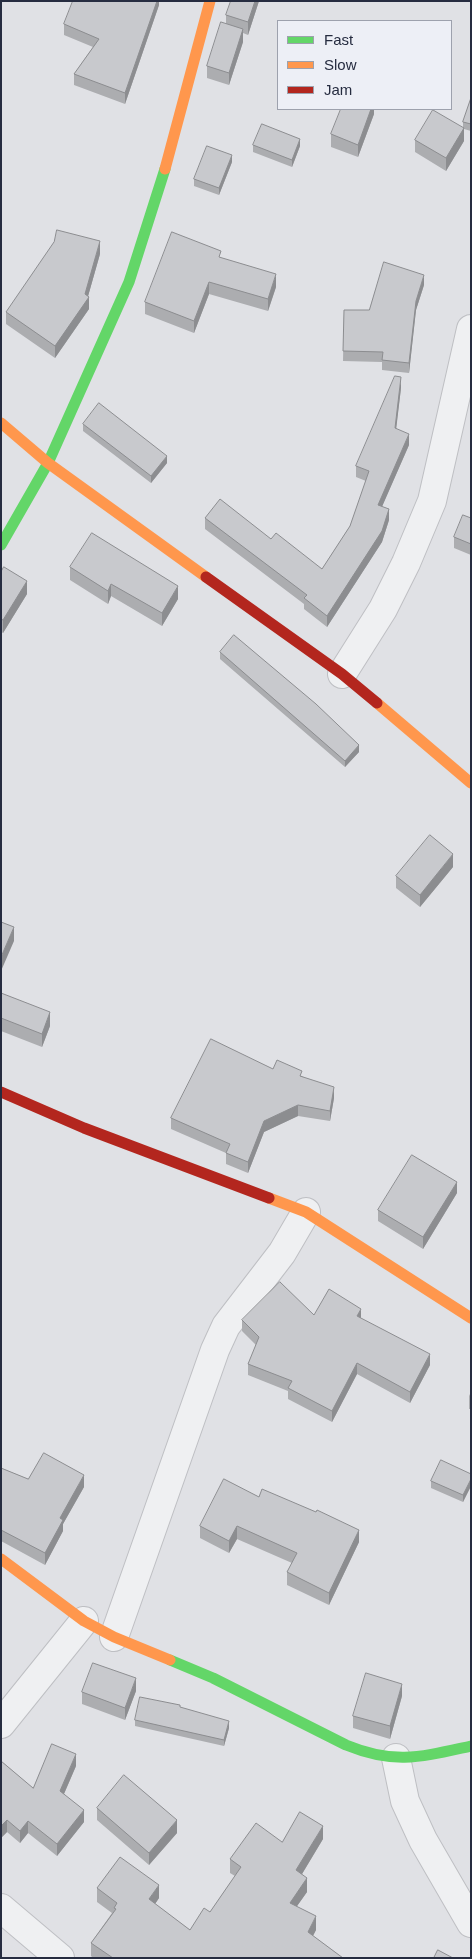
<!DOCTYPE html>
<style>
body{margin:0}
#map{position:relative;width:472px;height:1959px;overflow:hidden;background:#e0e1e5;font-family:Helvetica,sans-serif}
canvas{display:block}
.frame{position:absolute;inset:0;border:2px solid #262c40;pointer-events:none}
.legend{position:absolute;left:277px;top:20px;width:175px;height:90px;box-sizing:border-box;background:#edeff6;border:1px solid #9da1ad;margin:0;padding:6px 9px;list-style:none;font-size:15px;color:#262c40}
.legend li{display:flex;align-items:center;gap:10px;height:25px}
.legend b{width:25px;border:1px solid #9da1ad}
</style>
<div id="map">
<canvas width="472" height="1959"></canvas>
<div class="frame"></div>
<ul class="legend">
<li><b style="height:6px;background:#63d668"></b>Fast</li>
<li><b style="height:6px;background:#ff974d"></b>Slow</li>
<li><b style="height:6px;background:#b3261e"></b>Jam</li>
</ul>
</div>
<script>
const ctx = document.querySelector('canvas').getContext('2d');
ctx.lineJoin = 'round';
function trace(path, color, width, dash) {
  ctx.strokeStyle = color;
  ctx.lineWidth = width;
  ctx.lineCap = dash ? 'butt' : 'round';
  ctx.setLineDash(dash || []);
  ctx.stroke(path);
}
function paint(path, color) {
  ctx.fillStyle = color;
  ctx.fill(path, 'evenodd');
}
const street = new Path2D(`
 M342,674L383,609L406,563L432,501L471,329
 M114,1637L215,1350L226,1326L282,1253L306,1212
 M1,1724L84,1621
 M396,1758L405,1801L423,1840L471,1923
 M1,1908L60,1958`);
trace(street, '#bebfc3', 30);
trace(street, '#eff0f2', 28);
trace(new Path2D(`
 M1,545L48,463L129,282L165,169
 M170,1660L213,1678L346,1745C395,1765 421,1757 471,1746`), '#63d668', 11);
trace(new Path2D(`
 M165,169L210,1
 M1,423L48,463L206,577
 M377,703L471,783
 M269,1198L306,1212L471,1318
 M1,1559L84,1621L114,1637L170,1660`), '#ff974d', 11);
trace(new Path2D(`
 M206,577L342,674L377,703
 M1,1092L84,1128L269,1198`), '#b3261e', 11);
paint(new Path2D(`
 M159,1V5L125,104L74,85V74L93,47L64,35V24Z
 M259,1L248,35L243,33V42L229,85L207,78V66L226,24V15Z
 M471,98V131L464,129V141L446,171L415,152V140L463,128V122Z
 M371,109H374V114L358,157L331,147V134Z
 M253,145L300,146L292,167L253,152Z
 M232,162L219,195L194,186V179Z
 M100,254L88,296L89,309L55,358L6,324V312Z
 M221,258L276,287L268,311L209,294L194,333L145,314V302Z
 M424,285L416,310L409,373L382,370V362L343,361L344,310H369Z
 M401,388L396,428L409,445L382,506L389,520L382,542L327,627L304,609V604L205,529V518L271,539L322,569L350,526L366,481L356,477V466Z
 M83,424L167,463L151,483L83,431Z
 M471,518V555L454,548V537Z
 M70,567L178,599L162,626L111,596L108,604L70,580Z
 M1,572L27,594L3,633L1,632Z
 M471,602V617H470V606Z
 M220,652L359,752L345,767L220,659Z
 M453,867L420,907L396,888V876Z
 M1,993L50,1026L42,1047L1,1031Z
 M273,1069L302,1076L334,1098L330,1121L298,1116L264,1132L248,1173L226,1164V1153L171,1129V1118Z
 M457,1193L423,1249L378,1221V1210Z
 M314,1315L361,1318L430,1365L410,1403L357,1374L332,1422L288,1399V1391L248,1375V1364L256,1345L242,1331V1320Z
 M471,1392V1409H469V1396Z
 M1,1468L28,1479L84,1487L63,1524V1531L45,1565L1,1541Z
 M471,1474V1486L463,1502L431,1488V1481Z
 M259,1497L359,1542L329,1605L287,1585V1572L292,1563L237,1539L229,1553L200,1538V1526Z
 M136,1691L125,1720L82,1704V1692Z
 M402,1696L390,1739L353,1728V1716Z
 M135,1720L229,1728L224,1746L135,1726Z
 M1,1761L33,1788L76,1766L64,1794L84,1822L57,1856L28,1833L20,1843L7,1832L1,1838Z
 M97,1808L177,1833L149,1865L97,1820Z
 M323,1839L302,1874L307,1892L297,1906L316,1930L313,1936L343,1958H93L91,1956V1943L112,1913L97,1902V1888L159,1898L155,1904L190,1930L210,1912L235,1876L230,1873V1859L282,1842Z`), '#acadb0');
paint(new Path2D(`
 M157,1H159V5L125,104V93Z
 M255,1H259L248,35V22Z
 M243,29V42L229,85V73Z
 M371,109H374V114L358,157V145Z
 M464,128V141L446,171V158Z
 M300,139V146L292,167V160Z
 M232,155V162L219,195V188Z
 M100,241V254L87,300L89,297V309L55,358V346L85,294Z
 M276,274V287L268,311V299Z
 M424,275V285L416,310L409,373V363L416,301Z
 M209,282V294L194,333V321Z
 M401,377V388L395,439V428Z
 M409,434V445L378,516V505Z
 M167,456V463L151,483V476Z
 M389,509V520L382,542L327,627V616Z
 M27,581V594L3,633V620Z
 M111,584V596L108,604V591Z
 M178,586V599L162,626V613Z
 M359,745V752L345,767V761Z
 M453,854V867L420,907V895Z
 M14,927V941L1,971V957Z
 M50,1012V1026L42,1047V1034Z
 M334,1087V1098L330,1121V1111Z
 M298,1105V1116L264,1132L248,1173V1162L264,1121Z
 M457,1182V1193L423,1249V1237Z
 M361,1309V1320L357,1316Z
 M430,1354V1365L410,1403V1392Z
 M357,1363V1374L332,1422V1411Z
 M84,1475V1487L63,1524V1531L45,1565V1553L60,1518Z
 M471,1479V1486L463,1502V1495Z
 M237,1526V1539L229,1553V1541Z
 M359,1530V1542L329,1605V1593Z
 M136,1678V1691L125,1720V1708Z
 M402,1684V1696L390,1739V1726Z
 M229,1721V1728L224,1746V1740Z
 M76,1754V1766L60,1803V1791Z
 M84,1810V1822L57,1856V1844Z
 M7,1820V1832L1,1838V1826Z
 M177,1820V1833L149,1865V1853Z
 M28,1821V1833L20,1843V1831Z
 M323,1826V1839L296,1884V1870Z
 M307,1878V1892L290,1916V1903Z
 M159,1885V1898L149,1913V1899Z
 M316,1916V1930L308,1945V1932Z`), '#8c8d90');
const building = new Path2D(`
 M73,1H157L125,93L74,74L99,39L64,24Z
 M231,1H255L248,22L226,15Z
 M221,22L243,29L229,73L207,66Z
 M471,98V124L463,122Z
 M341,109H371L358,145L331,134Z
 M433,110L464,128L446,158L415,140Z
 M262,124L300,139L292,160L253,145Z
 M207,146L232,155L219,188L194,179Z
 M57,230L100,241L85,294L89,297L55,346L6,312L54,242Z
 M172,232L221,251L219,257L276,274L268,299L209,282L194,321L145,302Z
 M384,262L424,275L416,301L409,363L382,360L383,352L343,351L344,310H369Z
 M395,376L401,377L395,428L409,434L378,505L389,509L382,531L327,616L304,598L307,595L205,518L220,499L271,539L276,533L322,569L350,526L369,471L356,466Z
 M99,403L167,456L151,476L83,424Z
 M463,515L471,518V544L454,537Z
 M92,533L178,586L162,613L111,584L108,591L70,567Z
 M4,567L27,581L3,620L1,619V572Z
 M234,635L316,704L359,745L345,761L220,652Z
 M430,835L453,854L420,895L396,876Z
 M1,922L14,927L1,957Z
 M1,993L50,1012L42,1034L1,1018Z
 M211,1039L273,1069L277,1060L302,1071L300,1076L334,1087L330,1111L298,1105L264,1121L248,1162L226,1153L230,1144L171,1118Z
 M412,1155L457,1182L423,1237L378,1210Z
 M280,1282L314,1315L329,1289L361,1309L357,1316L430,1354L410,1392L357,1363L332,1411L288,1388L292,1381L248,1364L259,1337L242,1320Z
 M44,1453L84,1475L60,1518L63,1520L45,1553L1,1530V1468L28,1479Z
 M441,1460L471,1474V1479L463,1495L431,1481Z
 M224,1479L259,1497L262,1489L316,1512L317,1510L359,1530L329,1593L287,1572L297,1553L237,1526L229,1541L200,1526Z
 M93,1663L136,1678L125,1708L82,1692Z
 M366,1673L402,1684L390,1726L353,1716Z
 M140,1697L180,1705V1707L229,1721L224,1740L135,1720Z
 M52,1744L76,1754L60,1791L84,1810L57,1844L28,1821L20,1831L7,1820L1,1826V1761L33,1788Z
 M124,1775L177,1820L149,1853L97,1808Z
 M300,1812L323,1826L296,1870L307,1878L290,1903L316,1916L308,1932L343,1958H113L91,1943L116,1909L114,1908L117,1903L97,1888L120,1857L159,1885L149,1899L190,1930L204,1908L210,1912L241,1867L230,1859L256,1823L282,1842Z
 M438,1950L453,1958H434Z`);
paint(building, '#c8c9cd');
trace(building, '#8c8d90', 1);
</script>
